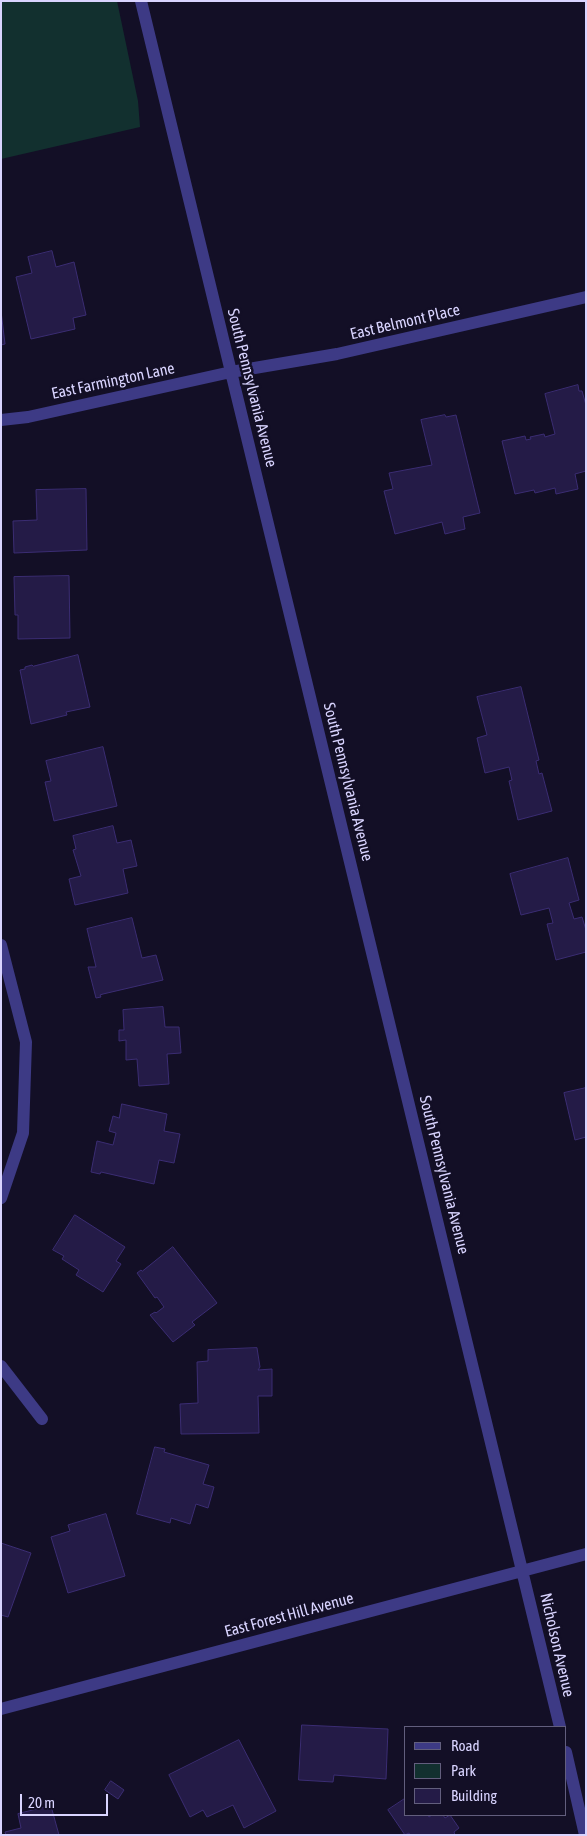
<!DOCTYPE html>
<style>
body{margin:0}
#map{position:relative;width:587px;height:1836px;overflow:hidden;background:#130f26;font-family:"Asap Condensed",sans-serif}
canvas{display:block}
.frame{position:absolute;inset:0;border:2px solid #d9d4ff;pointer-events:none}
.legend{position:absolute;left:404px;top:1726px;width:162px;height:90px;box-sizing:border-box;background:#130f26;border:1px solid #625e7d;margin:0;padding:6px 9px;list-style:none;font-size:15px;color:#d9d4ff}
.legend li{display:flex;align-items:center;gap:10px;height:25px}
.legend b{width:25px;border:1px solid #625e7d}
.scale{position:absolute;left:20px;top:1794px;width:88px;height:22px;box-sizing:border-box;border:2px solid #d9d4ff;border-top:0;padding-left:6px;font-size:15px;line-height:18px;white-space:nowrap;color:#d9d4ff;-webkit-text-stroke:4px #130f26;paint-order:stroke}
</style>
<div id="map">
<canvas width="587" height="1836"></canvas>
<div class="frame"></div>
<ul class="legend">
<li><b style="height:6px;background:#3d3a85"></b>Road</li>
<li><b style="height:14px;background:#12302f"></b>Park</li>
<li><b style="height:14px;background:#241b47"></b>Building</li>
</ul>
<div class="scale">20 m</div>
</div>
<script>
const ctx = document.querySelector('canvas').getContext('2d');
ctx.lineJoin = 'round';
function paint(path, color) {
  ctx.fillStyle = color;
  ctx.fill(path, 'evenodd');
}
function trace(path, color, width, dash) {
  ctx.strokeStyle = color;
  ctx.lineWidth = width;
  ctx.lineCap = dash ? 'butt' : 'round';
  ctx.setLineDash(dash || []);
  ctx.stroke(path);
}
function label(font, color, halo, rows, align = 'center') {
  ctx.font = font + ' "Asap Condensed",sans-serif';
  ctx.lineWidth = 5;
  ctx.setLineDash([]);
  ctx.textBaseline = 'middle';
  ctx.strokeStyle = halo;
  ctx.fillStyle = color;
  for (const [text, x, y, turn = 0] of rows) {
    ctx.save();
    ctx.translate(x, y);
    ctx.rotate((+turn || 0) * Math.PI / 180);
    ctx.textAlign = isNaN(turn) ? turn : align;
    if (halo) ctx.strokeText(text, 0, 0);
    ctx.fillText(text, 0, 0);
    ctx.restore();
  }
}
paint(new Path2D(`
 M1,1H117L138,101L140,127L1,159Z`), '#12302f');
const building = new Path2D(`
 M52,251L56,267L74,262L86,315L73,318L75,329L31,339L16,277L32,273L28,257Z
 M1,311L5,344L1,345Z
 M578,385L579,391H582L586,405V471L575,474L578,489L556,494L555,488L535,493L534,490L515,494L502,441L525,436L526,440L531,439L530,437L544,434L545,437L555,434L545,394Z
 M445,415L446,417L456,415L480,513L463,517L465,529L445,534L442,522L395,534L384,491L393,489L389,473L432,465L421,420Z
 M86,489L87,550L14,553L13,521L37,520L36,490Z
 M69,576L70,638L18,639V615H15L14,577Z
 M78,655L90,707L66,712L67,715L31,724L20,670L25,669V667L32,665L33,666Z
 M521,687L539,760L536,761L539,774L542,773L552,811L518,820L509,781L512,780L509,767L485,773L477,738L487,735L477,697Z
 M103,747L117,806L54,821L45,782L51,781L46,761Z
 M113,826L117,843L131,840L137,866L123,869L128,893L75,905L69,879L81,876L73,850L76,849L73,836Z
 M568,858L579,900L569,903L574,919L582,917L586,930V952L556,960L547,924L553,923L549,908L521,915L510,874Z
 M132,918L142,958L156,955L163,980L103,994L100,995L101,997L96,998L88,967H96L87,929Z
 M163,1007L165,1027H179L181,1053L167,1054L169,1084L139,1086L137,1059L126,1060V1040L119,1041V1030H124L123,1010Z
 M586,1088V1137L575,1140L564,1093Z
 M122,1104L167,1114L164,1131L180,1134L174,1163L159,1160L154,1184L101,1172L100,1174L91,1172L97,1141L113,1145L116,1133L109,1131L113,1116L119,1118Z
 M75,1215L125,1247L116,1261L121,1264L103,1292L76,1275L79,1270L62,1259L64,1256L53,1250Z
 M173,1247L217,1303L192,1322L195,1325L173,1342L150,1315L155,1312L156,1313L164,1307L157,1297L155,1298L137,1273L141,1270L142,1271Z
 M257,1348L260,1367L258,1370L272,1369V1396H258L259,1433L181,1434L180,1404L198,1403L197,1362L208,1361V1350Z
 M155,1447L165,1449L164,1452L209,1465L203,1484L214,1487L208,1508L196,1504L190,1524L171,1518L170,1523L137,1514Z
 M106,1514L125,1576L68,1593L51,1537L70,1531L68,1525L71,1524Z
 M1,1543L31,1553L8,1617L1,1615Z
 M302,1725L388,1729L386,1779L334,1775L333,1782L299,1780Z
 M239,1740L276,1811L244,1828L233,1805L207,1817L203,1810L190,1817L169,1775Z
 M111,1781L124,1790L118,1799L105,1790Z
 M406,1798V1815H428L429,1817L432,1815H443L445,1818L450,1815L459,1828L454,1832L455,1835H410L409,1833L405,1835L388,1810Z
 M51,1806L59,1835H6L5,1832L21,1828L18,1814Z`);
paint(building, '#241b47');
trace(building, '#3b2d73', 1);
trace(new Path2D(`
 M141,1L560,1727
 M1,420L28,417L231,372L337,354L586,297
 M1,945L26,1042L23,1133L1,1198
 M1,1366L42,1419
 M1,1709L586,1554
 M566,1752L585,1835`), '#3d3a85', 12);
label('16px', '#d9d4ff', '#130f26', [
 ["East Belmont Place",405,322,-13],
 ["East Farmington Lane",113,381,-12],
 ["South Pennsylvania Avenue",252,388,76],
 ["South Pennsylvania Avenue",348,782,76],
 ["South Pennsylvania Avenue",444,1175,76],
 ["East Forest Hill Avenue",289,1615,-15],
 ["Nicholson Avenue",557,1645,77]
]);
</script>
